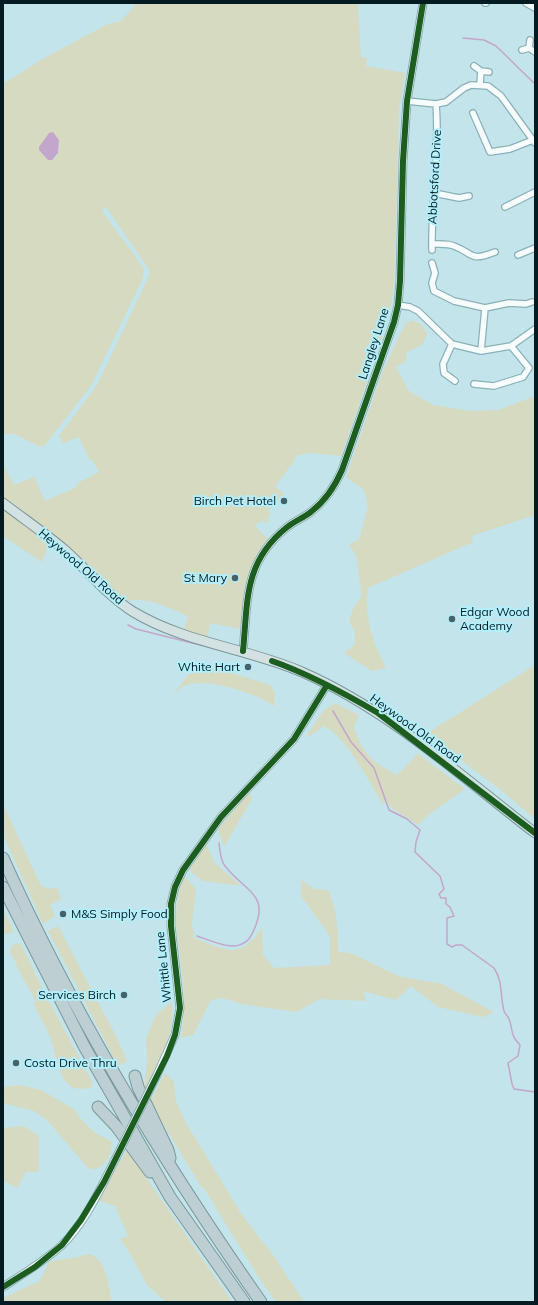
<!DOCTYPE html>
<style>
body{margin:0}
#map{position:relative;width:538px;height:1305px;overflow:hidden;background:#c3e4ea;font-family:Mulish,sans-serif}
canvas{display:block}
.frame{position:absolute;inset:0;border:4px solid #041c21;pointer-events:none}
</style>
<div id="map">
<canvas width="538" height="1305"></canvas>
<div class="frame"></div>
</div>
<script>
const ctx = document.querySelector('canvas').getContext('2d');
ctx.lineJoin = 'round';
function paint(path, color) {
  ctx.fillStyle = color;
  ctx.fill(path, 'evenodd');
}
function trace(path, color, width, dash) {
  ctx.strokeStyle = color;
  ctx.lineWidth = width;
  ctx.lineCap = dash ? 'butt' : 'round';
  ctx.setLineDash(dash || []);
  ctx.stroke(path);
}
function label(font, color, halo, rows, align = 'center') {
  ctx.font = font + ' Mulish,sans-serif';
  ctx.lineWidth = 4;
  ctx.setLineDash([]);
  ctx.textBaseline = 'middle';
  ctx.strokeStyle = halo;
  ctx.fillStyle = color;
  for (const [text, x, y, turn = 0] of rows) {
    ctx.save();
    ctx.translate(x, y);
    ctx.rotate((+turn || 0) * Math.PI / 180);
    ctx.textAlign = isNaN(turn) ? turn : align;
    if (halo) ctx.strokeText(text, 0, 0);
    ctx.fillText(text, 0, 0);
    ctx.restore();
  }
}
paint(new Path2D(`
 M137,3H358L361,57L367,58L366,66L405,73L399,111L394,283L390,312L381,342L341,456L311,453L298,455L275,487L284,493L268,511L271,513L267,518L270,520L266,523L263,520L255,526L269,540C245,568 242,593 241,629L210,623L207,639L184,629L188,616C168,608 147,596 126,601L108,587L67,547L3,497V464L14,485L34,477L45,501L75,488L78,483L99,472L93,461L89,459L79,437L63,443L59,436L97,385L148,278L150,271L106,207L102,211L143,267L144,271L142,280L91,386L44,446L41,447L14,434H3V84L46,57L108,24L121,21ZM56,135L60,146L56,158L48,160L39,150V147Z
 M411,320L421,324L427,334L422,345L407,352L405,362L396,367L409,391L433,405L470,411L499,410L535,396V515L472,536L473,542L368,588C364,616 373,643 386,668L372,671L344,653L354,645L355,633L349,620L354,607L362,596L356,555L349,544L359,540L368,506L364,490L346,477L383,371L405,324Z
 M3,507L49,543L42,562L3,536Z
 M535,665V819L501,790L426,734Z
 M212,667L270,685L275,693L274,706C257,694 205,676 184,686C179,689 174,694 170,699L189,674Z
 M335,703L359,715L354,727C363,755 371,761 397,775L418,754L465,789L427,816L418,825C408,816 395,813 388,803H382C369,782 346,736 324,726L307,738L308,734L324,710Z
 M249,792L252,799L224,847L218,829Z
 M3,804L41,886L50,889L57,887L61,899L50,905L55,916L43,924L3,834Z
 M207,844L213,861L241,886L203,881L189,870Z
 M184,876L196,889L192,923L194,938C227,950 239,961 262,928L263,955L274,968L330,965V936L301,896V880L314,889L328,890C337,909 338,929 338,951L353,954L398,976L442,984L494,1012L483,1017L438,1007L411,986L396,1000L363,991L366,1001L319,999L297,1012L241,1004L223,998L211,1000L193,1035L181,1038C184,1020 185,1002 183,983C180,946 169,912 184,876Z
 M3,908L13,930L12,933L5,934L3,932Z
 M58,926L116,1036L127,1061L118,1066L48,931Z
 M17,943L21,944L45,994L93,1083L91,1087C61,1098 58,1062 52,1043C48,1029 39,1016 33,1003L36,1002L17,967L16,962L10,953L12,946Z
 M171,1002C177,1035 158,1063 144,1091L147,1062L146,1038L156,1015Z
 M165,1073L174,1082L176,1101L186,1123L242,1215L273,1255L304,1302H276C250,1266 229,1228 205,1190L200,1185L150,1102Z
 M20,1085L41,1090L67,1105L74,1109L79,1117L95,1133L111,1141C113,1154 106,1165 94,1170L87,1167L47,1120L34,1111L3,1103L4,1087Z
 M24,1126L39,1136V1172H26L17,1188L3,1180V1128Z
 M127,1150L232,1302H166L147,1285L128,1250L120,1239L128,1236L115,1206L97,1200Z
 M89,1254C107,1258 108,1286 112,1302H3V1298L40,1281L49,1262C63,1259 76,1258 89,1254Z`), '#d6dac0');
paint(new Path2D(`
 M53,132L59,140L58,153L52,160H48L39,150V147L49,133Z`), '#c4a6ca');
trace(new Path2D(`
 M463,38L484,40L496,46L535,84
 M128,625L136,629L216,649
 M333,711L351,742L374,768L389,810L407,819L420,830L416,842L415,852L440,876L444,889L439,894L441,898H446V904L450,907L454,916L447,918V944L452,947L456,945H462L494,968C503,981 500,996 504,1011C505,1014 508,1016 509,1019C514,1032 509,1033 520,1045L518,1056L508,1063L512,1084L514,1089L535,1092
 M197,936C215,942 241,956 252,934C272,894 246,893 225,866C220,860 220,850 219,843`), '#c4a6ca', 1.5);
const minor = new Path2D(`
 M485,3H486
 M526,3L535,8
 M529,48L530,40
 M522,50L529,48L535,52
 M474,66L481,71L489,72
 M480,84L481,71
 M407,101L436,104L446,102L464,88L471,85L488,86L501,96L535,143
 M473,113L490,152L510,149L533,140
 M434,193L459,198L469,196
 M505,207L535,192
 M432,244C438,244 448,243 454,246C475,254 469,262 495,252
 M432,250C431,202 440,152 436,104
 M518,255L535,248
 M432,263L435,273L432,283L434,291L454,301L485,308L509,303L526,304L532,302
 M398,305L410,307L418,311L452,344L481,351L511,346L535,329
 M452,344L443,364L444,373L455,381
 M481,351L485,308
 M474,384L494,386L523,377L529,368L511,346`);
const tertiary = new Path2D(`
 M243,651C248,602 243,563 286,528C294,521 304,518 312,511C326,500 335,486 342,470L394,322L398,305L400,281L403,161L407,101L423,3
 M157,1075L175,1035L180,1008L171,926V904L175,887L183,870L221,817L294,739L327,685
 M3,1287C23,1274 43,1262 61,1246C85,1223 100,1189 115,1160`);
const primary = new Path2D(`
 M3,503C24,519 46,534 66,551C88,571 107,595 132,611C184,643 247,648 302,672C389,710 461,776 535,833`);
const motorway = new Path2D(`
 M3,858C73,1014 163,1162 261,1302
 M3,887L84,1046L170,1197L244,1302
 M135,1076L138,1087L168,1150L170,1158
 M98,1107L116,1126L150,1172`);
trace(minor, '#8bb1b8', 8);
trace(tertiary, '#8bb1b8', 9);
trace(primary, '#7a989c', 11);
trace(motorway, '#7a989c', 13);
trace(minor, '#f6fbfc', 5.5);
trace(tertiary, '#f6fbfc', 7);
trace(primary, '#d4e1e2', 9);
trace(motorway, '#bdcfd2', 11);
const tertiaryBridge = new Path2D(`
 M115,1160L157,1075`);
trace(tertiaryBridge, '#8bb1b8', 9, []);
trace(tertiaryBridge, '#f6fbfc', 7);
trace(new Path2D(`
 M243,651C248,602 243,563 286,528C294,521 304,518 312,511C326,500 335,486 342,470L394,322L398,305L400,281L403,161L407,101L423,3
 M272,661C309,674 344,693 378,713L535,833
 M3,1287L35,1267L62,1245L81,1220L104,1182L167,1056L175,1035L180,1008L171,926V904L175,887L183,870L221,817L294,739L327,685`), '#1b5e20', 6);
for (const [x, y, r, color] of [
 [284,501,4,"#476267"],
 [235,578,4,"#476267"],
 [452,619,4,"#476267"],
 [248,667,4,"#476267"],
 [63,914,4,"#476267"],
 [124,995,4,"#476267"],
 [16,1063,4,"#476267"]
]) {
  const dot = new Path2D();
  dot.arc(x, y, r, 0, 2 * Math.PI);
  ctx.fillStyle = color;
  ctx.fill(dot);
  trace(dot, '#b2effb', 1.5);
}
label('12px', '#041c21', '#b2effb', [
 ["Abbotsford Drive",435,177,-87],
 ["Langley Lane",374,344,-72],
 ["Heywood Old Road",81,567,41],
 ["Heywood Old Road",415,729,36],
 ["Whittle Lane",164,967,-96]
]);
label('12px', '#041c21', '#b2effb', [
 ["Birch Pet Hotel",276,501],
 ["St Mary",227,578],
 ["Edgar Wood",460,612,"left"],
 ["Academy",460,626,"left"],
 ["White Hart",240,667],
 ["M&S Simply Food",71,914,"left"],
 ["Services Birch",116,995],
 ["Costa Drive Thru",24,1063,"left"]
], 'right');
</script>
